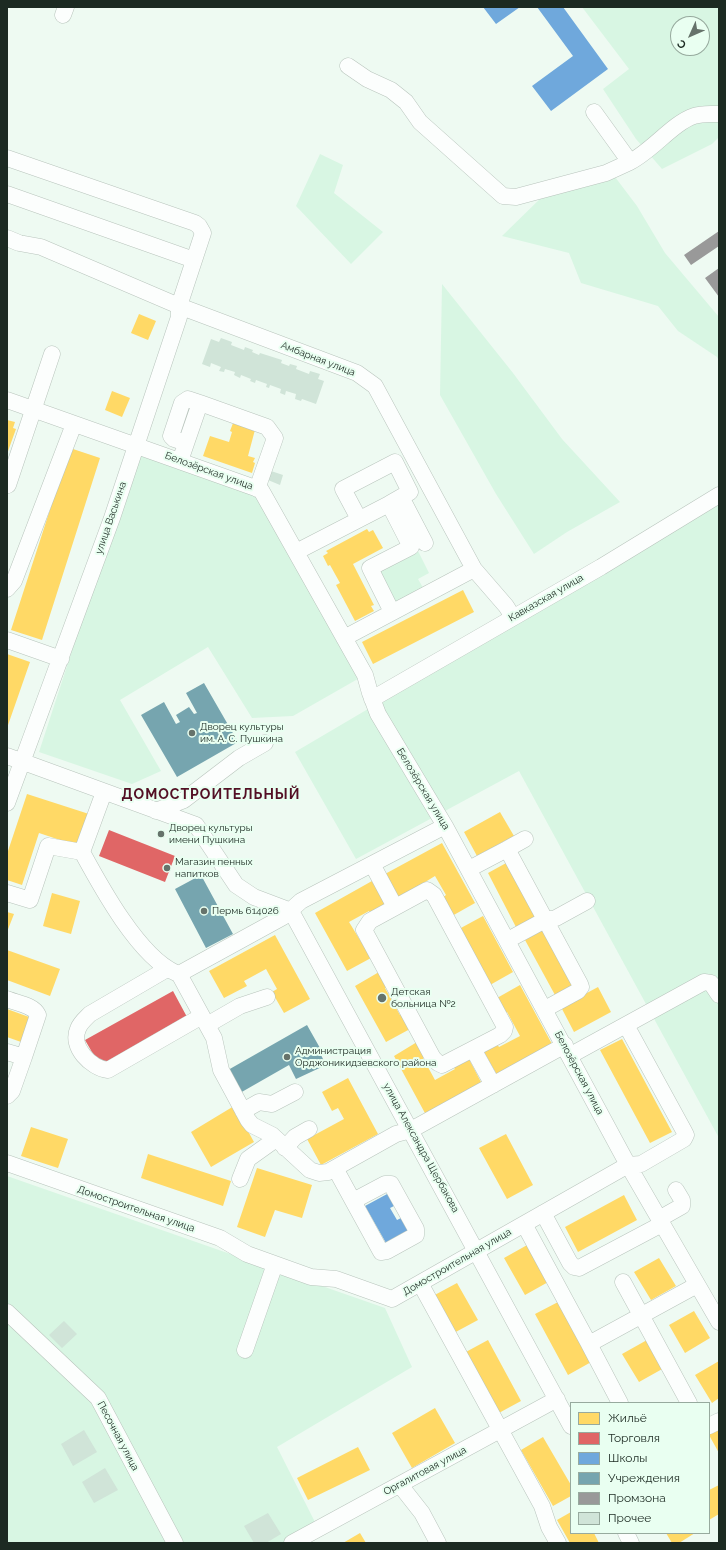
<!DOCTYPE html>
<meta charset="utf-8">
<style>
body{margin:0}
#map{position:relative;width:726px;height:1550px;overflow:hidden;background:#eefaf2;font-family:Raleway,sans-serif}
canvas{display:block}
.frame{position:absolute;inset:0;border:8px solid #1c2a22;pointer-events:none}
.legend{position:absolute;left:570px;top:1402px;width:140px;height:132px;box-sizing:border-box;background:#e9fff1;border:1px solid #97aa9e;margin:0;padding:5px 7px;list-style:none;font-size:12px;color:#1c2a22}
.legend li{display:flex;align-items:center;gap:8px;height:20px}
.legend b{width:20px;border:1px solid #97aa9e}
.north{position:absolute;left:670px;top:16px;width:40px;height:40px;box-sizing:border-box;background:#e9fff1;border:1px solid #97aa9e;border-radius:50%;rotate:225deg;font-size:11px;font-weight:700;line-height:16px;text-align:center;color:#1c2a22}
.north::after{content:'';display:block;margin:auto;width:14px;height:18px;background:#66736b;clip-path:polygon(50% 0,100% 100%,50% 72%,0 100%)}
</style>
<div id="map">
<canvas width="726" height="1550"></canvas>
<div class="frame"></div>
<ul class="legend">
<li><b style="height:11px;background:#ffd966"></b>Жильё</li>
<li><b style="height:11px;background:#e06666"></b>Торговля</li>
<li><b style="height:11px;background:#6fa8dc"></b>Школы</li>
<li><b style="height:11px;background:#76a5af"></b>Учреждения</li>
<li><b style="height:11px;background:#999"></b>Промзона</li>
<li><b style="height:11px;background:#d0e4d8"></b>Прочее</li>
</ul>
<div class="north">С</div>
</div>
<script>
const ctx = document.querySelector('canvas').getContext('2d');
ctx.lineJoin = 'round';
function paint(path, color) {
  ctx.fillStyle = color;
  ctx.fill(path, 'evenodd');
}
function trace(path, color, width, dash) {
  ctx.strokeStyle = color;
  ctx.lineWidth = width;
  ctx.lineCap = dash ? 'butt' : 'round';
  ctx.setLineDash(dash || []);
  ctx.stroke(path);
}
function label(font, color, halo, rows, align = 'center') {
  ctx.font = font + ' Raleway,sans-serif';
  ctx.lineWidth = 4;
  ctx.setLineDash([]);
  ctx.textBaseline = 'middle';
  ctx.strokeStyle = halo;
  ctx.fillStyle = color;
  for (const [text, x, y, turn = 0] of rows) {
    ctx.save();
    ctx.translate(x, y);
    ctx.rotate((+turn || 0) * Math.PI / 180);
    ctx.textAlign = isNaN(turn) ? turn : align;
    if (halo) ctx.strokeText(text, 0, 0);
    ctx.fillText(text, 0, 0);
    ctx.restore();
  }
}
paint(new Path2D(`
 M582,7H719V137L712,144L662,169L636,139L603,89L629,69ZM678,24H702V48H678Z
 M320,154L343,165L334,193L383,232L351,264L296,206Z
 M609,169L637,206L665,253L719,317V361L717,357L678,331L658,306L581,283L569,253L502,236L546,193Z
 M442,284L513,373L562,439L620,502L567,532L534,554L496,494L440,395Z
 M138,448L255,489L363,676L293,716L252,718L208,647L120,700L161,771L132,784L39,752Z
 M716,504L719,507V1138L519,771L356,859L295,752Z
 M417,549L429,573L418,579L425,591L396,607L376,570Z
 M7,1176L385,1308L412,1367L277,1447L317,1526L287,1543H7Z`), '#d8f6e3');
paint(new Path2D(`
 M139,314L156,321L148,340L131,333Z
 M112,391L130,398L122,417L105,410Z
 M235,418L256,426L248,456L255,458L253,462L255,463L252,473L203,456L210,436L229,442L232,432L230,431Z
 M7,420L15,422L13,428L16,429L7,454Z
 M70,448L100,458L42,640L11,630Z
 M367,529L369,532L373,530L383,548L353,564L374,605L371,606L374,611L355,621L336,585L340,583L330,565L328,566L323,556L328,553L326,551Z
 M463,590L474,612L373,664L362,642Z
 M7,654L30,662L7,728Z
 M27,794L89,814L78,846L39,833L22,885L7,880V854Z
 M500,812L514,836L477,856L464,832Z
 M442,843L475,903L452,916L442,898L446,895L435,876L399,898L385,874Z
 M508,862L538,917L517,929L488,873Z
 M372,881L386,906L371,914L369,911L349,922L371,958L347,971L315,913Z
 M52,893L80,901L71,934L43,926Z
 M7,912L14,914L7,932Z
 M483,916L513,972L490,985L468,942L466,943L459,929Z
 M546,928L576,984L555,995L525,940Z
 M275,935L310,999L284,1013L272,992L277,989L266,969L244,981L247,986L224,998L209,971Z
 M7,950L60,969L50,996L7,980Z
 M379,972L387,987L385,988L400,1015L402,1014L410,1029L386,1042L355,986Z
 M520,985L552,1044L497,1075L484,1052L497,1044L499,1047L520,1036L507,1012L505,1013L497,998Z
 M598,987L611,1012L574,1032L561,1007Z
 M7,1009L29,1017L21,1042L7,1037Z
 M622,1039L672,1132L650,1143L600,1050Z
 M417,1042L425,1057L423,1058L435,1080L455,1069L453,1067L469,1059L482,1084L426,1115L394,1056Z
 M348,1078L378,1134L321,1165L307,1139L344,1119L338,1108L332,1111L322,1092Z
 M234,1106L254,1142L211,1167L191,1132Z
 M31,1127L68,1139L58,1168L21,1156Z
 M506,1134L533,1185L507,1199L479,1148Z
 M148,1154L231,1181L223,1206L141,1178Z
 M257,1168L312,1185L302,1218L275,1210L265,1237L237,1227Z
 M624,1195L637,1220L578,1252L565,1227Z
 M529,1244L550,1281L525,1295L504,1258Z
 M659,1258L676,1286L651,1300L634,1272Z
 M457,1283L478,1320L452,1334L431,1297Z
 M560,1301L593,1361L568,1375L535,1314Z
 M694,1311L710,1338L685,1353L669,1325Z
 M488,1340L521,1401L497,1414L464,1353Z
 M647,1340L664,1368L639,1382L622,1354Z
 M719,1361V1398L712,1403L695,1375Z
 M435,1408L455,1443L412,1468L392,1433Z
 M719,1426V1453L709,1435V1432Z
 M543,1437L571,1485V1496L553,1506L521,1450Z
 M358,1447L370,1470L308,1500L297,1478Z
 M719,1485V1514L709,1520V1490Z
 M571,1512V1533H594L599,1543H570L557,1520Z
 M360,1533L366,1543H343Z
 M666,1533H695L679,1543H672Z`), '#ffd966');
paint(new Path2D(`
 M109,830L175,856L165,882L99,856Z
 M173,991L187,1017L100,1066L85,1040Z`), '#e06666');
paint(new Path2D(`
 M483,7H520L496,24Z
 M537,7H563L608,69L551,111L532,86L573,56Z
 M389,1193L396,1205L390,1208L397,1220L403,1217L410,1230L386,1243L365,1206Z`), '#6fa8dc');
paint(new Path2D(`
 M204,683L238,742L177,777L141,715L164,702L176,724L180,722L176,715L189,707L194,714L197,713L186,693Z
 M201,875L233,934L206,948L175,889Z
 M307,1025L320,1048L318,1049L326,1065L296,1079L289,1065L240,1093L228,1070Z`), '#76a5af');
paint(new Path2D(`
 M719,231V246L691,265L684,255Z
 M719,268V297L705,278Z`), '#999');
paint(new Path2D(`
 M221,338L232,342L231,345L244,350L245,347L253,350L252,352L259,355L260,353L282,360L281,363L289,366L290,364L297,366L296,369L309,374L310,371L320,374L318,379L324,381L316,404L302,399L301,401L295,399L296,394L286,391L285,395L280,393L281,389L270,385L269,388L266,387L267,384L256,380L255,383L250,381L251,379L241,375L240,378L234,375L235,372L225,369L224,372L219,371L221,367L211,363L210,367L202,364L211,339L219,342Z
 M271,471L283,475L280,485L268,480Z
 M64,1321L77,1334L62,1348L49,1335Z
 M84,1430L97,1452L73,1466L61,1444Z
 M105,1468L118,1490L94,1503L82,1482Z
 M268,1513L281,1534L266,1543H254L244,1526Z`), '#d0e4d8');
const minor = new Path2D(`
 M63,15L66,7
 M348,66L367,79L391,90L406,102L420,122L503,196L516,197L606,173L630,162
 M594,112L630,162C653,150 673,123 694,116C702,113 711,114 719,114
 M7,158L195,223L199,226L203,233L179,306V317L112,518L7,803
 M7,194L194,260
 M7,238L19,243L41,247L179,306L357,373L375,386L474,569L506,606L513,617
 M7,400L261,490L365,675L370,693L378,714L445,826L628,1165L719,1322
 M186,443L174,439L171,436L182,403L188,399L200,403
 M180,461L200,403L267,427L275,438L257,489
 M8,485L52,354
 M401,497L425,543
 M359,519L343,489L395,462L410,492L389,504
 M296,552L389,504L411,547L370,568L392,612
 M7,589L14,581L74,424
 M344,638L474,569
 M7,640L61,659
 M372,699L601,567L719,495
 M7,756L196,825L236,885L254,897L291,911L571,1426
 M156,811L184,800L239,758L265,743
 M445,826L301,901L283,917L179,974L214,1038L221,1070L248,1120L252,1125L272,1135L310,1170L319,1173L328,1172L396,1134L411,1130L565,1045
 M507,849L525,839
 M82,852C101,887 139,957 176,973
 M372,864L395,907
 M469,869L507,849L580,984L581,987L578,991L545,1009
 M427,890L434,895L505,1027L504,1031L500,1035L442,1065L438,1063L433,1058L364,930L370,921Z
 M7,893L30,900L48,846L82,852L104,792
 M508,940L545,920L556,918L587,901
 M167,969L90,1014C85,1019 80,1023 78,1029C70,1047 91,1068 108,1070L202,1016
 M7,999C16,1003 34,1005 38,1015L24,1057
 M207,1025L240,1006L267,997
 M473,1049L493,1085
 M7,1052L24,1057L12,1091L7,1096
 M571,1055L704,982L711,983L719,995
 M243,1111L259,1102L272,1104L295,1092
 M285,1148L295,1137L309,1129
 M7,1163L220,1238L247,1254L311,1277L336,1279L392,1299L628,1165L641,1164L684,1139L686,1135L684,1131L626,1025
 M335,1168L353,1201L385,1184H391L416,1229V1235L387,1251L381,1252L353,1201
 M240,1179L248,1159L276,1139
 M543,1213L570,1263L574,1267L579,1268L662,1224
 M659,1219L682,1206V1200L676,1190
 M524,1224L589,1344
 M623,1282L689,1403
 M420,1283L542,1506L549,1527L558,1543
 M7,1312L98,1398L175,1543
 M245,1350L275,1264
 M620,1403L589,1344L697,1285
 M709,1426L719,1421
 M400,1485L422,1513L438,1543
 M626,1533L631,1543
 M292,1543L557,1399`);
trace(minor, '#b8c4bc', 17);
trace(minor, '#fcfefd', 16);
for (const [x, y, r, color] of [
 [192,733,4,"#66736b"],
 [161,834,4,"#66736b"],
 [167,868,4,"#66736b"],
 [204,911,4,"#66736b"],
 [382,998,5,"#66736b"],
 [287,1057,4,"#66736b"]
]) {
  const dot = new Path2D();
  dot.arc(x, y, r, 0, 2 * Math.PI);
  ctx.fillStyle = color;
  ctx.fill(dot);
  trace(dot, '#e9fff1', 1.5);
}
label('10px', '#1c2a22', '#e9fff1', [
 ["Амбарная улица",318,359,21],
 ["Белозёрская улица",209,471,20],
 ["улица Васькина",111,518,-71],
 ["Кавказская улица",546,598,-30],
 ["Белозёрская улица",423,789,59],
 ["Белозёрская улица",579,1073,62],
 ["улица Александра Щербакова",421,1148,61],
 ["Домостроительная улица",136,1209,19],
 ["Домостроительная улица",457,1262,-30],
 ["Песочная улица",118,1436,62],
 ["Оргалитовая улица",425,1471,-28]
]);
label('10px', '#1c2a22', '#e9fff1', [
 ["Дворец культуры",200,727],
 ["им. А. С. Пушкина",200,739],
 ["Дворец культуры",169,828],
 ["имени Пушкина",169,840],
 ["Магазин пенных",175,862],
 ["напитков",175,874],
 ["Пермь 614026",212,911],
 ["Детская",391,992],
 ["больница №2",391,1004],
 ["Администрация",295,1051],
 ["Орджоникидзевского района",295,1063]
], 'left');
ctx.letterSpacing = '1px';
label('bold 14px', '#530f24', '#e9fff1', [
 ["ДОМОСТРОИТЕЛЬНЫЙ",211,795]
]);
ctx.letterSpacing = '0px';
</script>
